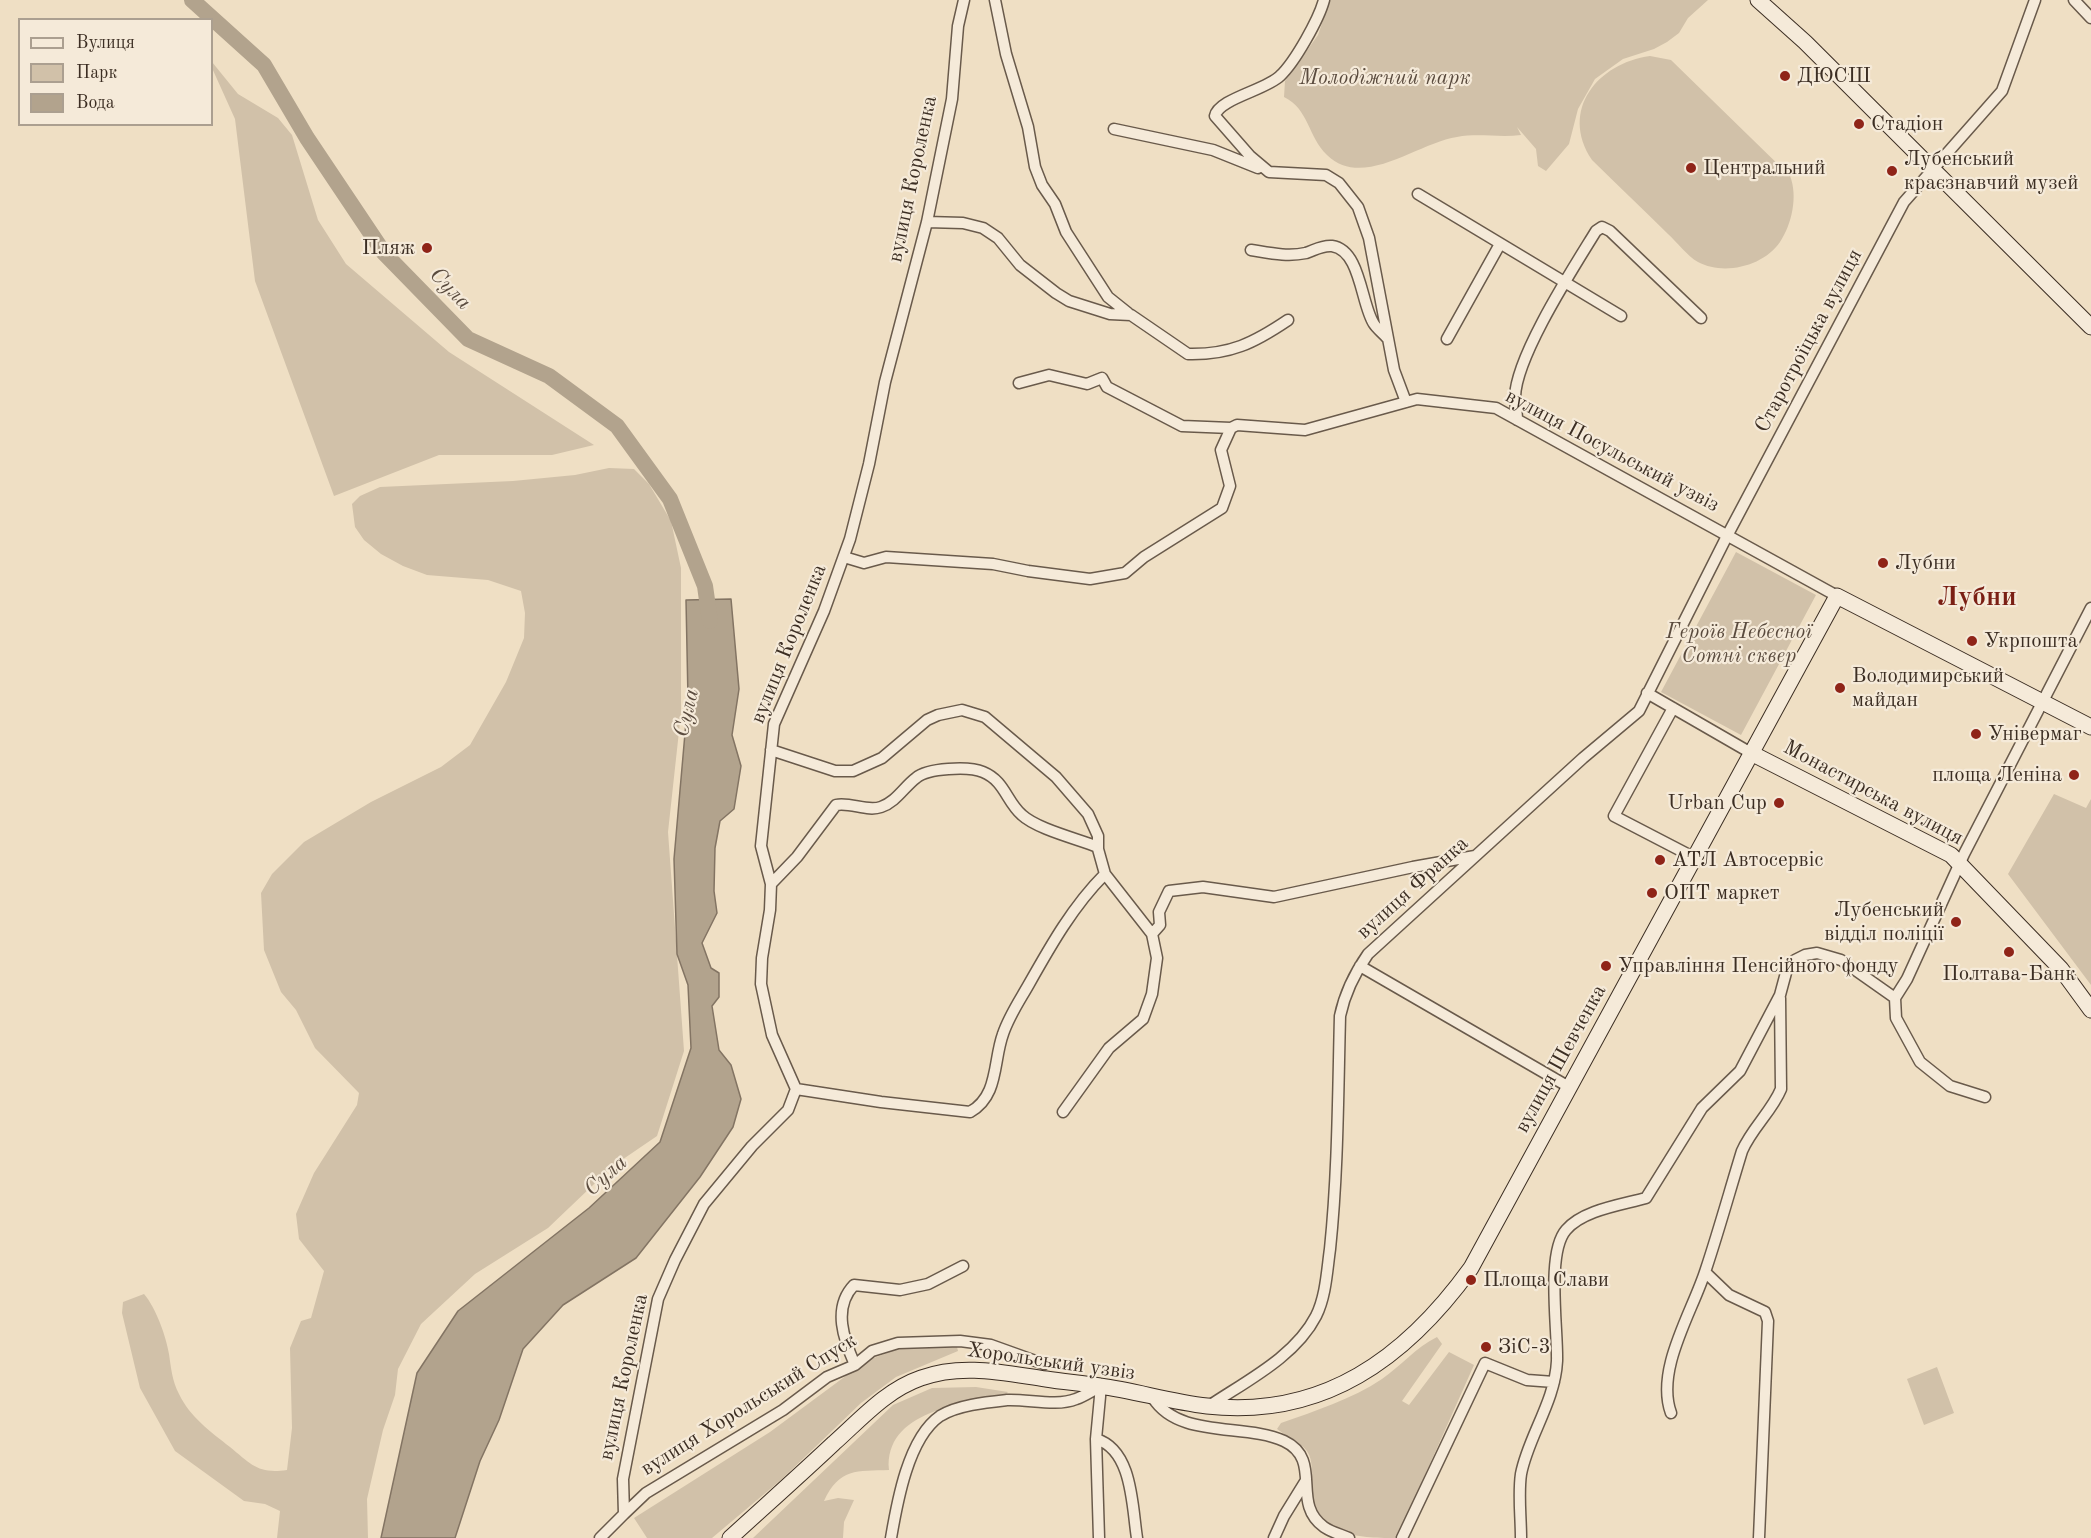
<!DOCTYPE html>
<meta charset="utf-8">
<style>
body{margin:0}
#map{position:relative;width:2091px;height:1538px;overflow:hidden;background:#efdfc4;font-family:"Old Standard TT",serif}
canvas{display:block}
.legend{position:absolute;left:18px;top:18px;width:195px;height:108px;box-sizing:border-box;background:#f5ead9;border:2px solid #ab9f90;margin:0;padding:8px 10px;list-style:none;font-size:18px;color:#3c2e23}
.legend li{display:flex;align-items:center;gap:12px;height:30px}
.legend b{width:30px;border:2px solid #ab9f90}
</style>
<div id="map">
<canvas width="2091" height="1538"></canvas>
<ul class="legend">
<li><b style="height:8px;background:#f5ead9"></b>Вулиця</li>
<li><b style="height:16px;background:#d1c1a9"></b>Парк</li>
<li><b style="height:16px;background:#b2a38d"></b>Вода</li>
</ul>
</div>
<script>
const ctx = document.querySelector('canvas').getContext('2d');
ctx.lineJoin = 'round';
function paint(path, color) {
  ctx.fillStyle = color;
  ctx.fill(path, 'evenodd');
}
function trace(path, color, width, dash) {
  ctx.strokeStyle = color;
  ctx.lineWidth = width;
  ctx.lineCap = dash ? 'butt' : 'round';
  ctx.setLineDash(dash || []);
  ctx.stroke(path);
}
function label(font, color, halo, rows, align = 'center') {
  ctx.font = font + ' "Old Standard TT",serif';
  ctx.lineWidth = 4.5;
  ctx.setLineDash([]);
  ctx.textBaseline = 'middle';
  ctx.strokeStyle = halo;
  ctx.fillStyle = color;
  for (const [text, x, y, turn = 0] of rows) {
    ctx.save();
    ctx.translate(x, y);
    ctx.rotate((+turn || 0) * Math.PI / 180);
    ctx.textAlign = isNaN(turn) ? turn : align;
    if (halo) ctx.strokeText(text, 0, 0);
    ctx.fillText(text, 0, 0);
    ctx.restore();
  }
}
paint(new Path2D(`
 M1330,0H1708L1688,18L1679,33L1667,42L1654,49L1623,59L1595,79L1578,109L1569,144L1546,171L1538,166L1536,149L1517,127L1521,135C1500,138 1479,133 1457,137C1417,143 1363,190 1327,155C1308,137 1309,109 1284,97L1285,81L1318,35Z
 M1650,56L1671,60L1790,176C1798,196 1792,224 1780,242C1764,266 1724,276 1698,262C1687,256 1677,242 1668,234C1643,209 1617,185 1592,160C1559,110 1598,63 1650,56Z
 M212,62L238,94L278,118L292,135L318,220L346,264L449,352L594,445L552,455H439L334,496L255,281L235,119L212,68Z
 M609,468L634,469L649,484L671,521L681,568V713L668,832L684,1051L657,1136L613,1166L548,1228L475,1274L421,1324L398,1369L395,1395L383,1430L367,1499L368,1538H277L280,1511L265,1504L244,1501L175,1451L140,1388L122,1313L123,1302L144,1294C156,1308 166,1336 169,1354C171,1367 172,1381 179,1394C190,1417 211,1432 230,1447C252,1465 258,1474 287,1470L292,1428L290,1348L301,1321L311,1318L324,1271L299,1239L296,1214L314,1173L357,1105L359,1093L315,1048L296,1010L281,992L264,950L261,893L272,874L304,842L371,802L441,767L470,745L506,682L524,638L525,613L521,591L488,580L427,575L403,566L381,554L364,540L355,527L352,504L360,496L380,487L513,481L575,475Z
 M1736,552L1816,595L1741,735L1661,692Z
 M2054,794L2086,808L2091,799V985L2008,874Z
 M1437,1337L1442,1344L1402,1401L1409,1405L1449,1352L1474,1365L1400,1531L1395,1538C1359,1538 1312,1536 1312,1488C1311,1476 1314,1461 1307,1451C1300,1442 1286,1436 1277,1429L1281,1423C1315,1411 1352,1399 1382,1379C1401,1366 1416,1347 1437,1337Z
 M932,1345L957,1347L958,1351L896,1377L861,1403L782,1479L712,1538H647L634,1518L770,1432L866,1361L900,1348Z
 M1937,1367L1954,1413L1924,1425L1907,1379Z
 M976,1387L1008,1392L1004,1396C963,1403 884,1411 889,1470C857,1471 839,1468 824,1501L838,1498L854,1500L844,1522L843,1538H753L893,1405L932,1388Z`), '#d1c1a9');
const water = new Path2D(`
 M731,599L739,689L732,735L741,766L734,809L720,821L715,848L714,891L717,913L702,943L711,968L719,973V997L712,1006L719,1050L731,1065L741,1099L733,1127L700,1177L636,1258L563,1305L523,1349L499,1420L480,1461L455,1538H381L417,1373L458,1311L589,1208L660,1142L691,1048L688,985L677,954L674,859L688,699L686,600Z`);
paint(water, '#b2a38d');
trace(water, '#837463', 1.5);
trace(new Path2D(`
 M192,0L264,65L307,138L384,253L468,339L549,376L617,426L670,499L705,586L710,621`), '#b2a38d', 16);
const street = new Path2D(`
 M995,0L1006,54L1028,127L1035,167L1042,185L1055,204L1066,232L1108,297L1128,313
 M1324,0C1319,19 1295,62 1280,76C1266,90 1218,99 1215,116L1250,156L1269,172L1326,175L1339,183L1358,207L1369,238L1394,370L1406,402
 M2074,0L2091,18
 M1114,129L1213,150L1258,168
 M1418,194L1621,316
 M927,222L963,223L983,228L998,238L1020,265L1056,293L1069,301L1110,314L1131,315L1188,354C1230,355 1254,343 1288,320
 M1251,250C1270,253 1287,257 1306,253C1315,250 1322,245 1332,246C1361,250 1361,305 1374,324C1377,329 1383,333 1387,338
 M1447,339L1500,244
 M1019,383L1049,375L1087,384L1102,378L1107,387L1182,426L1231,428
 M1517,420C1517,412 1515,404 1515,397C1516,356 1574,267 1596,231L1602,227L1610,231L1701,318
 M844,557L864,563L886,557L993,564L1028,571L1090,579L1125,573L1144,557L1222,508L1230,486L1221,450L1231,428L1237,425L1305,430L1417,399L1496,408L1837,596
 M1647,693L1751,753
 M1673,708L1614,816L1695,858
 M771,750L835,771H853L882,758L927,720L938,715L962,710L985,717L1056,777L1088,814L1098,836V849L1105,874L1152,934L1160,925L1159,912L1169,891L1203,887L1274,897L1413,867L1475,856
 M771,884L797,857L836,805C851,802 867,812 881,807C896,802 904,787 916,778C927,768 969,766 983,772C1005,781 1006,801 1022,815C1037,829 1078,839 1098,847
 M1360,966L1569,1087
 M796,1089L881,1102L970,1112C999,1096 993,1061 1003,1034C1009,1016 1020,1000 1029,984C1051,945 1073,906 1105,874
 M1985,1097L1950,1086L1920,1062L1896,1018L1895,998L1907,979L1964,854L2091,608
 M1063,1112L1109,1048L1143,1019L1152,994L1157,958L1152,934
 M1705,1272L1729,1295L1765,1312L1768,1321L1759,1538
 M855,1365C844,1340 832,1308 854,1285L900,1290L928,1284L963,1266
 M1153,1398C1179,1439 1245,1423 1284,1441C1324,1460 1290,1503 1324,1527C1331,1532 1342,1535 1349,1538
 M1209,1406C1246,1381 1295,1357 1316,1316C1326,1296 1327,1270 1330,1249C1338,1172 1338,1094 1340,1016C1345,992 1354,974 1368,954L1583,758L1639,711L1727,536L1904,202L2002,91L2035,0
 M1671,1413C1655,1369 1693,1311 1706,1269C1719,1230 1730,1190 1742,1151C1752,1128 1772,1111 1781,1089L1780,998
 M1096,1439C1133,1450 1132,1507 1137,1538
 M624,1514L646,1493L783,1410L827,1377L855,1365L872,1351L898,1343L960,1341L991,1345L1044,1364
 M600,1538L624,1514L623,1479L658,1299L675,1260L704,1204L752,1146L788,1110L796,1089L772,1035L761,984L762,958L770,910L771,884L761,846L774,724L824,611L850,539L869,464L885,382L927,222L952,99L958,26L964,0
 M891,1538C897,1503 908,1438 940,1416C957,1405 988,1402 1007,1400C1029,1399 1056,1407 1076,1399C1085,1396 1093,1390 1101,1386
 M1099,1538L1096,1439L1101,1386
 M1274,1538L1284,1516L1305,1482
 M1402,1538L1485,1363L1527,1380L1554,1382
 M1521,1538C1521,1517 1518,1494 1521,1474C1528,1437 1555,1402 1557,1361C1558,1330 1546,1253 1566,1230C1583,1210 1621,1205 1646,1198L1702,1108L1740,1071L1780,995L1787,969L1795,960L1805,955L1817,953L1841,960L1895,998`);
const secondary = new Path2D(`
 M1758,0L1805,42L2091,327
 M1751,753L1951,855L2061,969L2091,1010
 M730,1538C765,1506 800,1475 834,1443C861,1419 886,1390 921,1378C962,1363 1004,1373 1046,1379C1064,1382 1082,1383 1100,1386C1136,1391 1171,1402 1207,1406C1323,1419 1406,1358 1471,1268L1837,596L2091,727`);
trace(street, '#695a4b', 13);
trace(secondary, '#3c2e23', 17);
trace(street, '#f5ead9', 10);
trace(secondary, '#f5ead9', 15);
for (const [x, y, r, color] of [
 [1785,76,6,"#8f2418"],
 [1859,124,6,"#8f2418"],
 [1691,168,6,"#8f2418"],
 [1892,171,6,"#8f2418"],
 [427,248,6,"#8f2418"],
 [1883,563,6,"#8f2418"],
 [1972,641,6,"#8f2418"],
 [1840,688,6,"#8f2418"],
 [1976,734,6,"#8f2418"],
 [2074,775,6,"#8f2418"],
 [1779,803,6,"#8f2418"],
 [1660,860,6,"#8f2418"],
 [1652,893,6,"#8f2418"],
 [1956,922,6,"#8f2418"],
 [2009,952,6,"#8f2418"],
 [1606,966,6,"#8f2418"],
 [1471,1280,6,"#8f2418"],
 [1486,1347,6,"#8f2418"]
]) {
  const dot = new Path2D();
  dot.arc(x, y, r, 0, 2 * Math.PI);
  ctx.fillStyle = color;
  ctx.fill(dot);
  trace(dot, '#f5ead9', 2);
}
label('21px', '#3c2e23', '#f5ead9', [
 ["ДЮСШ",1797,76],
 ["Стадіон",1871,124],
 ["Лубенський",1904,159],
 ["краєзнавчий музей",1904,183],
 ["Центральний",1703,168],
 ["Пляж",415,248,"right"],
 ["Лубни",1895,563],
 ["Укрпошта",1984,641],
 ["Володимирський",1852,676],
 ["майдан",1852,700],
 ["Універмаг",1988,734],
 ["площа Леніна",2062,775,"right"],
 ["Urban Cup",1767,803,"right"],
 ["АТЛ Автосервіс",1672,860],
 ["ОПТ маркет",1664,893],
 ["Лубенський",1944,910,"right"],
 ["відділ поліції",1944,934,"right"],
 ["Управління Пенсійного фонду",1618,966],
 ["Полтава-Банк",2009,974,"center"],
 ["Площа Слави",1483,1280],
 ["ЗіС-3",1498,1347]
], 'left');
label('italic 21px', '#5a4b3e', '#f5ead9', [
 ["Молодіжний парк",1385,78],
 ["Героїв Небесної",1739,632],
 ["Сотні сквер",1739,656]
]);
label('21px', '#3c2e23', '#f5ead9', [
 ["вулиця Короленка",913,179,-78],
 ["Старотроїцька вулиця",1809,341,-62],
 ["вулиця Посульський узвіз",1612,451,28],
 ["вулиця Короленка",789,644,-68],
 ["Монастирська вулиця",1873,793,28],
 ["вулиця Франка",1413,888,-42],
 ["вулиця Шевченка",1561,1059,-61],
 ["Хорольський узвіз",1051,1362,8],
 ["вулиця Короленка",624,1377,-78],
 ["вулиця Хорольський Спуск",749,1405,-32]
]);
label('italic 22px', '#5a4b3e', '#f5ead9', [
 ["Сула",450,289,46],
 ["Сула",687,713,-77],
 ["Сула",606,1176,-42]
]);
label('bold 27px', '#7a1f14', '#f5ead9', [
 ["Лубни",1977,598]
]);
</script>
